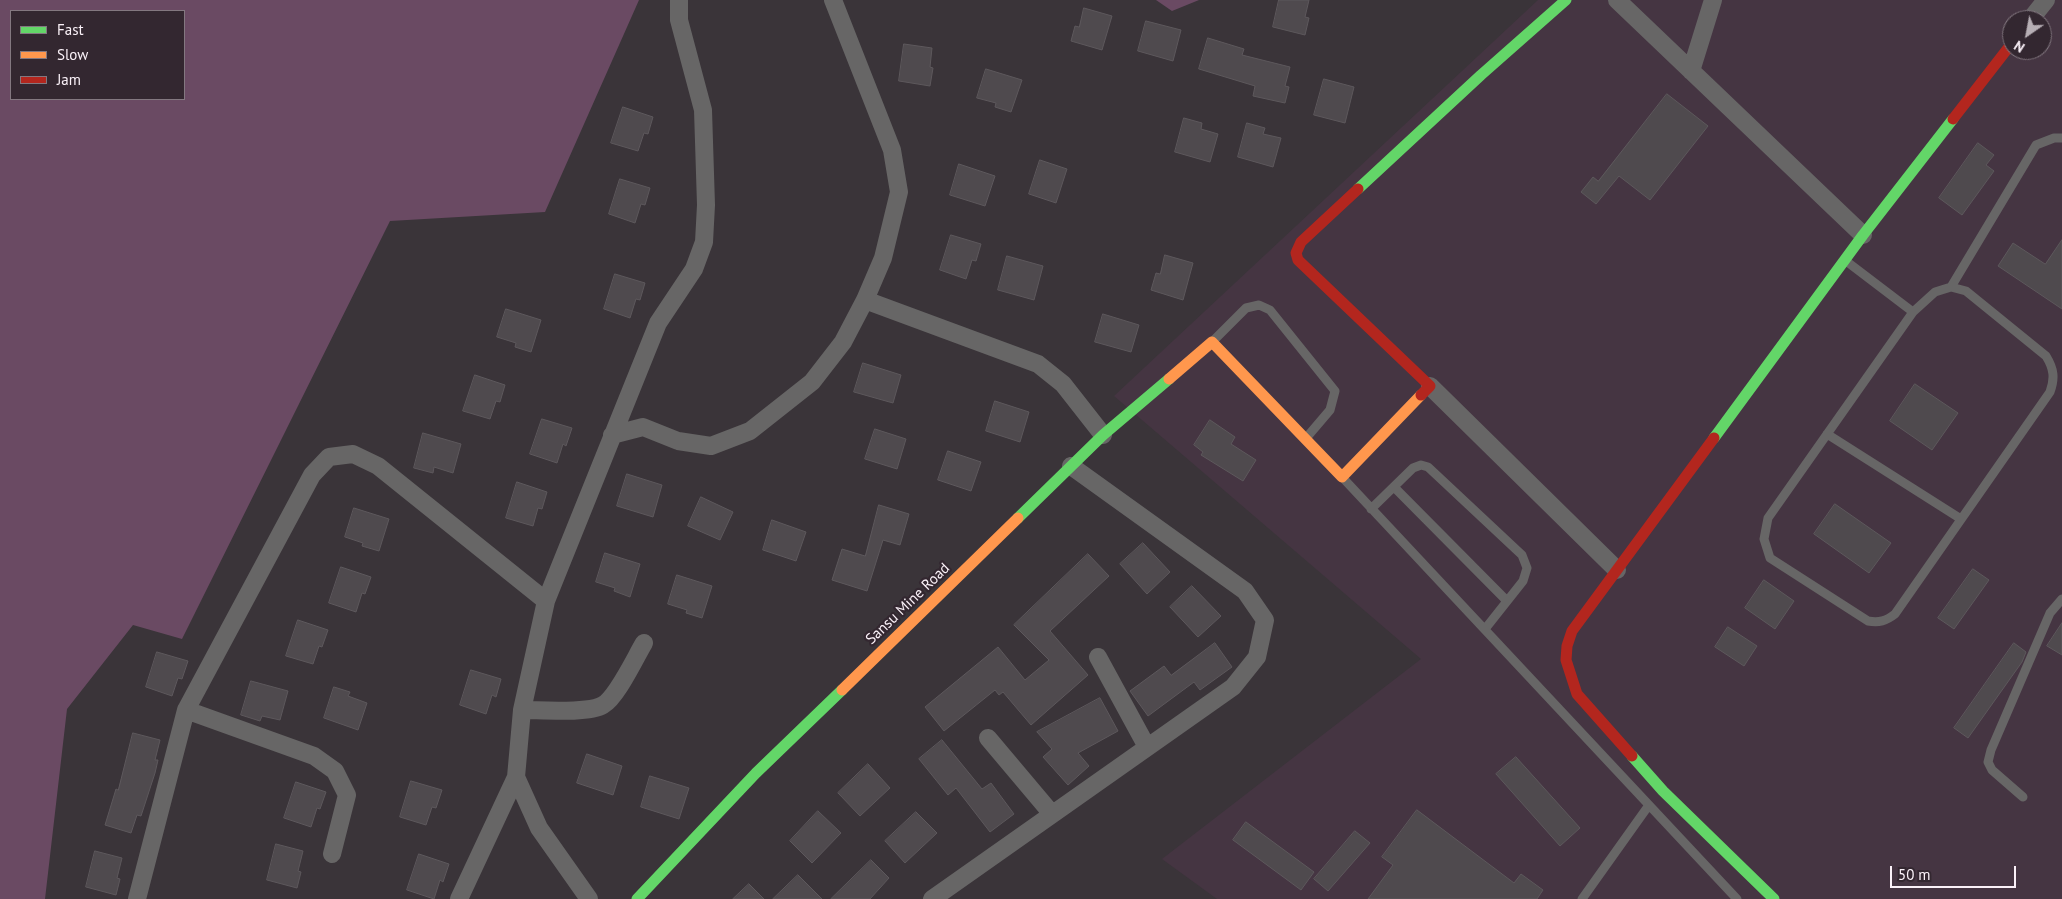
<!DOCTYPE html>
<style>
body{margin:0}
#map{position:relative;width:2062px;height:899px;overflow:hidden;background:#3a3439;font-family:"PT Sans",sans-serif}
canvas{display:block}
.legend{position:absolute;left:10px;top:10px;width:175px;height:90px;box-sizing:border-box;background:#332730;border:1px solid #837880;margin:0;padding:6px 9px;list-style:none;font-size:15px;color:#faf1f8}
.legend li{display:flex;align-items:center;gap:10px;height:25px}
.legend b{width:25px;border:1px solid #837880}
.north{position:absolute;left:2002px;top:10px;width:50px;height:50px;box-sizing:border-box;background:#332730;border:1px solid #837880;border-radius:50%;rotate:213deg;font-size:14px;font-weight:700;line-height:20px;text-align:center;color:#faf1f8}
.north::after{content:'';display:block;margin:auto;width:18px;height:22px;background:#b7afb5;clip-path:polygon(50% 0,100% 100%,50% 72%,0 100%)}
.scale{position:absolute;left:1890px;top:866px;width:126px;height:22px;box-sizing:border-box;border:2px solid #faf1f8;border-top:0;padding-left:6px;font-size:15px;line-height:18px;white-space:nowrap;color:#faf1f8;-webkit-text-stroke:4px #332730;paint-order:stroke}
</style>
<div id="map">
<canvas width="2062" height="899"></canvas>
<ul class="legend">
<li><b style="height:6px;background:#63d668"></b>Fast</li>
<li><b style="height:6px;background:#ff974d"></b>Slow</li>
<li><b style="height:6px;background:#b3261e"></b>Jam</li>
</ul>
<div class="north">N</div>
<div class="scale">50 m</div>
</div>
<script>
const ctx = document.querySelector('canvas').getContext('2d');
ctx.lineJoin = 'round';
function paint(path, color) {
  ctx.fillStyle = color;
  ctx.fill(path, 'evenodd');
}
function trace(path, color, width, dash) {
  ctx.strokeStyle = color;
  ctx.lineWidth = width;
  ctx.lineCap = dash ? 'butt' : 'round';
  ctx.setLineDash(dash || []);
  ctx.stroke(path);
}
function label(font, color, halo, rows, align = 'center') {
  ctx.font = font + ' "PT Sans",sans-serif';
  ctx.lineWidth = 4.5;
  ctx.setLineDash([]);
  ctx.textBaseline = 'middle';
  ctx.strokeStyle = halo;
  ctx.fillStyle = color;
  for (const [text, x, y, turn = 0] of rows) {
    ctx.save();
    ctx.translate(x, y);
    ctx.rotate((+turn || 0) * Math.PI / 180);
    ctx.textAlign = isNaN(turn) ? turn : align;
    if (halo) ctx.strokeText(text, 0, 0);
    ctx.fillText(text, 0, 0);
    ctx.restore();
  }
}
paint(new Path2D(`
 M1538,0H2062V899H1217L1162,859L1421,659L1114,396ZM2012,20H2042V50H2012Z`), '#453542');
paint(new Path2D(`
 M0,0H639L545,212L390,221L182,639L133,625L67,709L45,899H0ZM11,11H184V99H11Z
 M1156,0H1199L1172,11Z`), '#6a4a63');
const building = new Path2D(`
 M1279,0H1309L1305,17L1309,18L1305,35L1273,27Z
 M1084,8L1112,16L1102,50L1071,41L1075,26L1079,27Z
 M1146,21L1181,30L1173,61L1138,51Z
 M1208,38L1244,49L1242,55L1290,67L1285,86L1289,87L1285,103L1253,96L1255,86L1199,69Z
 M904,44L932,48L930,67L933,68L930,86L899,81Z
 M986,69L1022,80L1011,112L995,107L996,103L977,98Z
 M1324,79L1354,87L1345,123L1314,115Z
 M1667,94L1708,126L1650,200L1619,176L1596,204L1581,192L1593,177L1598,181Z
 M623,107L653,117L648,134L644,133L638,151L611,143Z
 M1184,118L1202,123L1201,129L1218,134L1210,162L1175,152Z
 M1247,123L1265,128L1263,134L1281,138L1273,167L1238,157Z
 M1978,143L1994,155L1986,165L1994,171L1962,215L1939,198Z
 M1040,160L1067,169L1056,203L1029,194Z
 M959,164L995,176L985,206L950,195Z
 M620,179L650,188L645,205L641,204L635,223L609,214Z
 M951,235L981,244L976,261L972,260L966,279L940,270Z
 M2062,240V309L1998,266L2013,243L2045,264Z
 M1165,255L1193,263L1183,300L1151,290L1156,273L1160,274Z
 M1007,256L1043,266L1034,300L998,290Z
 M615,274L645,283L640,300L636,299L630,318L604,309Z
 M506,309L541,320L531,352L515,347L516,343L497,337Z
 M1103,314L1139,325L1131,352L1095,342Z
 M863,363L901,375L893,403L854,392Z
 M475,375L505,385L500,402L496,401L490,419L463,411Z
 M1915,384L1958,413L1932,450L1890,421Z
 M995,401L1029,412L1020,442L986,431Z
 M542,419L572,428L566,446L563,444L557,463L530,454Z
 M1210,420L1235,437L1231,444L1256,460L1243,481L1201,455L1203,452L1194,445Z
 M875,429L906,439L897,469L865,459Z
 M423,433L461,444L453,473L434,467L433,473L414,468Z
 M948,451L981,462L971,491L938,480Z
 M627,474L662,485L653,517L617,506Z
 M517,482L547,492L542,509L538,508L533,526L506,518Z
 M701,497L733,512L720,540L688,526Z
 M1835,504L1891,543L1869,573L1814,534Z
 M879,505L909,514L900,545L883,540L867,591L832,580L842,549L865,556Z
 M354,508L389,519L379,551L362,546L363,543L345,537Z
 M772,520L806,532L796,561L763,550Z
 M1143,543L1170,572L1147,594L1120,564Z
 M605,553L640,564L630,597L614,591L615,588L596,582Z
 M1088,554L1109,576L1050,631L1088,675L1031,725L1003,692L999,695L995,690L944,731L925,707L998,647L1025,680L1049,660L1014,625Z
 M341,567L371,577L365,594L362,593L356,612L329,603Z
 M1973,569L1989,580L1954,629L1938,618Z
 M677,575L712,586L702,618L686,613L687,610L668,604Z
 M1764,580L1794,601L1775,629L1745,608Z
 M1192,586L1221,616L1198,637L1170,607Z
 M298,620L328,630L322,647L319,646L313,664L286,656Z
 M2062,623V655L2047,646Z
 M1728,627L1757,646L1744,666L1715,647Z
 M1215,643L1232,667L1200,690L1194,682L1148,716L1130,691L1164,666L1171,675Z
 M2014,643L2026,652L2022,662L1968,738L1954,728Z
 M157,652L188,661L182,679L178,678L172,696L146,687Z
 M471,670L501,679L496,697L492,695L486,714L460,705Z
 M251,681L288,691L280,720L262,716L260,721L241,715Z
 M334,687L350,692L348,696L367,703L358,730L324,718Z
 M1100,698L1118,731L1078,753L1089,766L1068,785L1043,757L1052,749L1037,732Z
 M133,733L160,740L155,760H158L155,773L141,816L137,815L131,833L105,825L116,789L118,790Z
 M942,740L982,789L991,783L1014,814L990,832L956,788L948,795L919,759Z
 M587,754L622,766L613,795L577,783Z
 M1516,757L1580,828L1560,846L1496,774Z
 M868,764L890,788L860,816L838,793Z
 M650,776L689,788L679,819L641,807Z
 M411,781L442,790L436,808L432,807L426,825L400,817Z
 M296,782L326,792L320,809L317,808L311,827L284,818Z
 M1417,810L1514,883L1521,874L1543,890L1537,899H1368L1393,865L1382,857Z
 M818,811L841,833L812,863L790,841Z
 M916,812L937,833L905,863L885,841Z
 M1246,822L1314,872L1301,890L1233,840Z
 M1355,831L1370,843L1328,891L1314,879Z
 M276,844L303,851L298,871L301,872L297,888L267,880Z
 M95,851L122,858L117,878L120,879L116,895L86,887Z
 M419,854L449,864L443,882L440,880L434,899L407,890Z
 M871,860L889,878L870,899H831Z
 M798,875L822,899H773Z
 M749,884L764,899H733Z`);
paint(building, '#4f4a4e');
trace(building, '#5d585c', 1);
trace(new Path2D(`
 M1846,261L1913,312
 M1951,287L1966,291L2046,356C2054,369 2055,378 2050,392L1895,614C1886,621 1879,623 1868,621L1770,558L1764,539L1768,518L1913,312L1935,292Z
 M1951,287L2036,145L2054,138H2062
 M1213,341L1246,308L1259,305L1270,310L1335,391L1330,410L1307,437
 M1827,434L1961,519
 M1342,477L1737,899
 M1394,487L1507,601
 M1371,509L1413,468L1421,465L1428,467L1522,555L1527,568L1523,581L1485,629
 M2023,797L1992,770L1988,762L1991,750L2050,613L2062,599
 M1582,899L1649,805`), '#676666', 9);
trace(new Path2D(`
 M1617,0L1863,235
 M2030,20L2046,0
 M1691,71L1713,0
 M865,300L1038,364L1063,384L1103,435
 M1430,386L1617,570
 M612,435L643,427L678,441L711,446L750,431L812,382L843,342L865,300L883,258L899,192L892,150L833,0
 M1098,657L1147,747
 M522,710C541,710 588,714 603,705C617,697 635,658 644,643
 M988,738L1052,814
 M332,854L347,795L335,771L314,756L186,710L312,475L329,457L353,454L378,466L546,601
 M137,899L186,710
 M459,899L516,777
 M589,899L539,828L516,777L522,710L546,601L658,323L694,269L704,242L706,205L703,110L679,20V0
 M932,899L1233,687L1257,657L1265,620L1245,591L1071,466`), '#676666', 18);
trace(new Path2D(`
 M1358,189L1481,75L1566,0
 M1714,438L1863,235L1953,119
 M1018,518L1103,435L1169,379
 M1632,756L1663,791L1774,899
 M637,899L756,773L842,690`), '#63d668', 11);
trace(new Path2D(`
 M1169,379L1212,342L1342,477L1421,395
 M842,690L1018,518`), '#ff974d', 11);
trace(new Path2D(`
 M1953,119L2012,43
 M1358,189L1301,242L1296,253L1298,260L1430,386L1421,395
 M1632,756L1577,694L1566,660L1567,646L1572,631L1714,438`), '#b3261e', 11);
label('15px', '#faf1f8', '#332730', [
 ["Sansu Mine Road",908,604,-44]
]);
</script>
